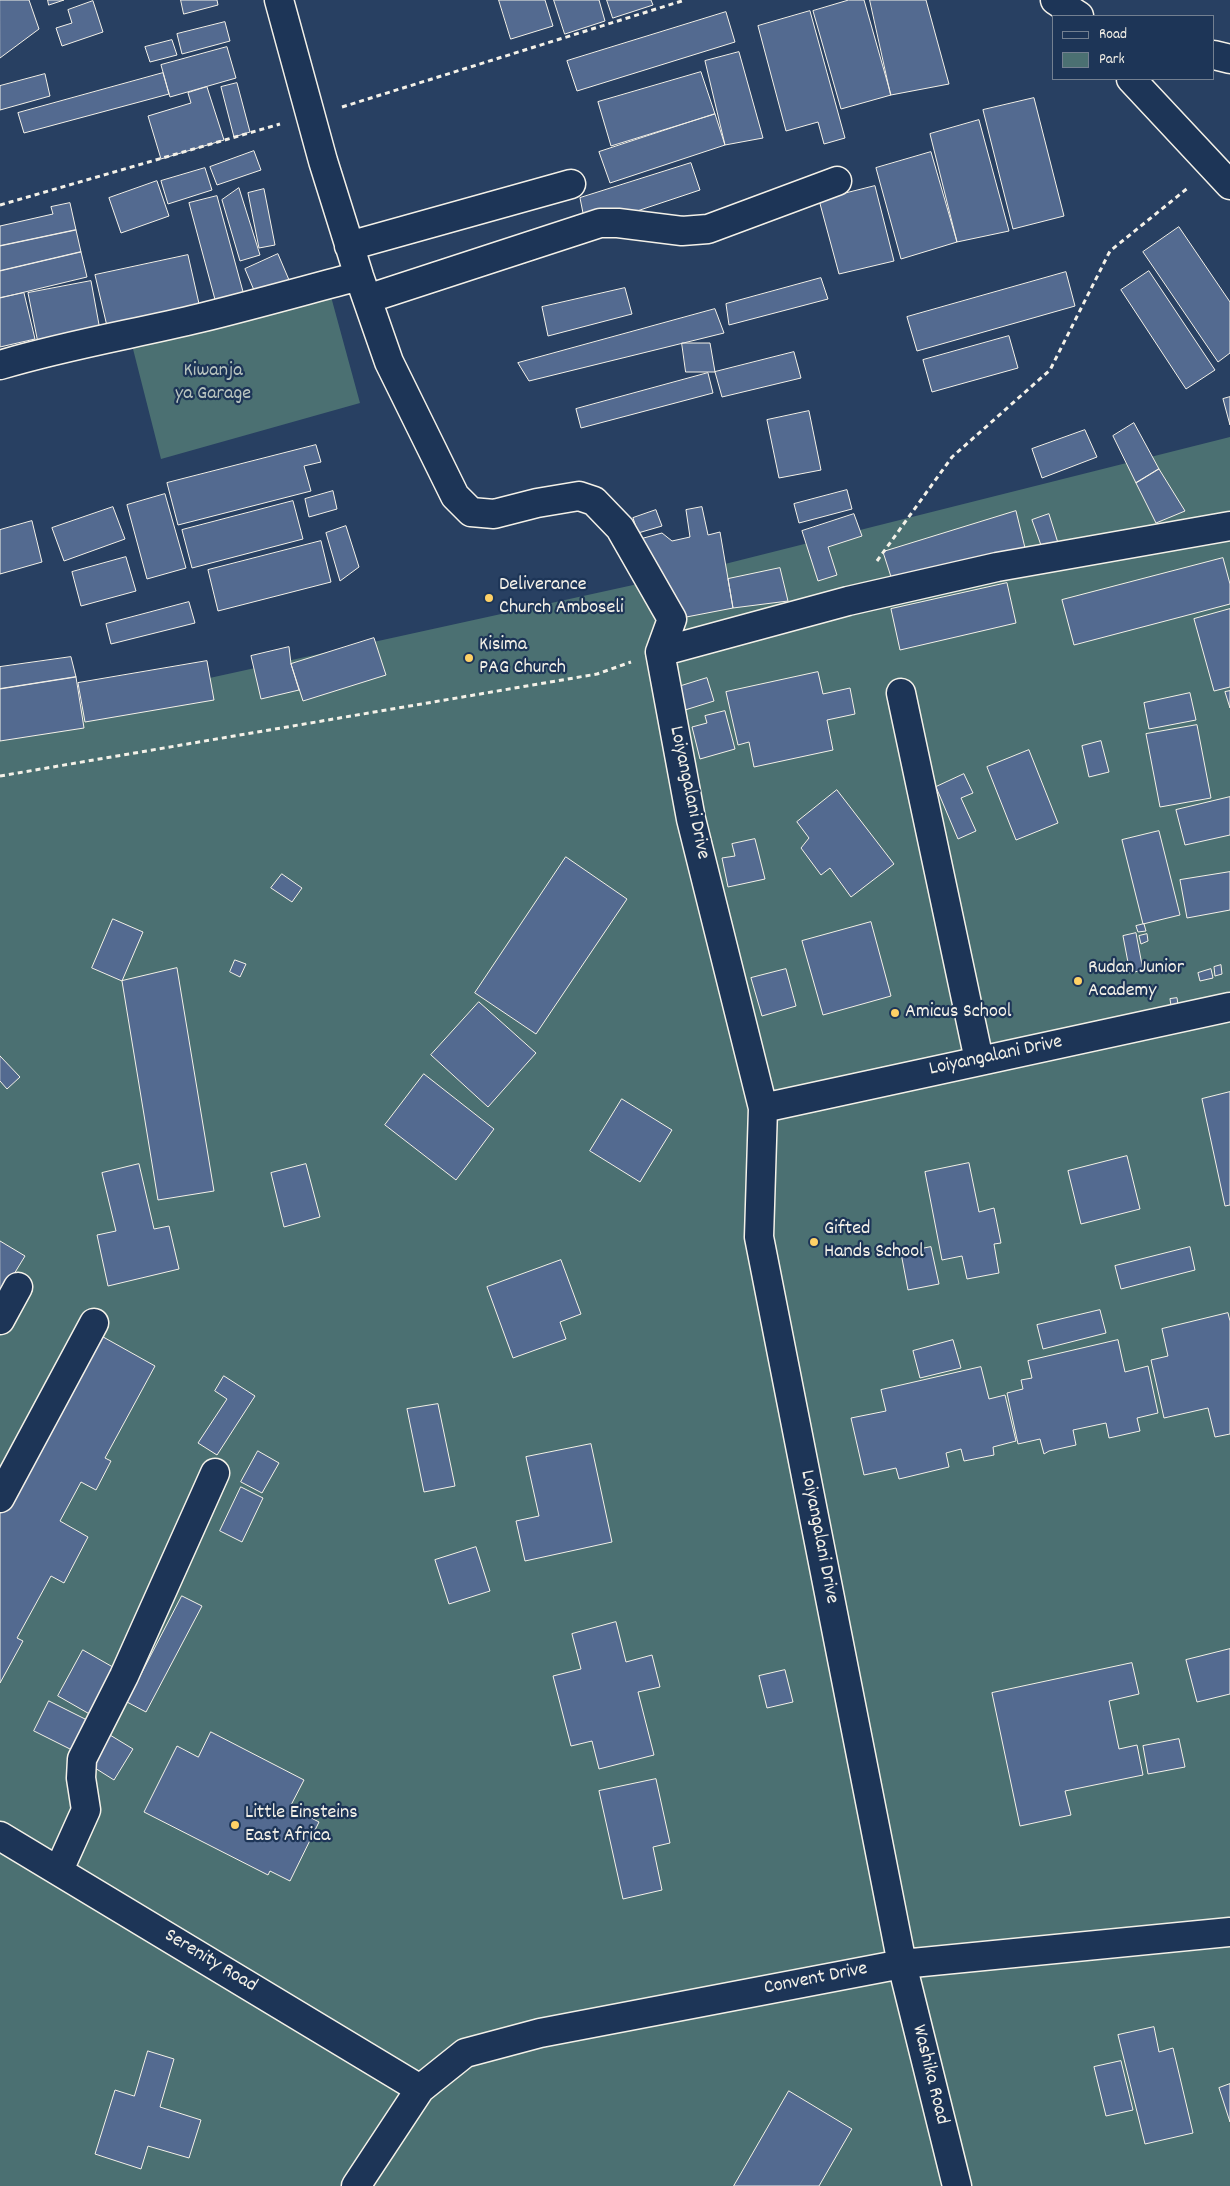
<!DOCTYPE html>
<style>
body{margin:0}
#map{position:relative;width:1230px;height:2186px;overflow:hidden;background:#284062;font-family:Dekko,sans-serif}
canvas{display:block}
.legend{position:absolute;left:1052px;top:15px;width:162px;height:65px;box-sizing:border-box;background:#1d3557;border:1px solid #738091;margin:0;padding:6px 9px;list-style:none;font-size:15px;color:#f4f1e8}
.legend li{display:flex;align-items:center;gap:10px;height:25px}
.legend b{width:25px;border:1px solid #738091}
</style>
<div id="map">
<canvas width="1230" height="2186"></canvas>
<ul class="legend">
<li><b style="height:6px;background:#1d3557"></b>Road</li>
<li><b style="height:14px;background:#4b7072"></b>Park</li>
</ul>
</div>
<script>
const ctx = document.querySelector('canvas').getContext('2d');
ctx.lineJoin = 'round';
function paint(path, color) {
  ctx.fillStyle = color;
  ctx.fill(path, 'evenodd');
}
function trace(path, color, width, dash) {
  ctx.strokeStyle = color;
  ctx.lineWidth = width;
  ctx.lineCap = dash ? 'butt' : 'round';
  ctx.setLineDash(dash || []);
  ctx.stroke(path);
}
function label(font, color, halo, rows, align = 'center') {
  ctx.font = font + ' Dekko,sans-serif';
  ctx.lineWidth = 4.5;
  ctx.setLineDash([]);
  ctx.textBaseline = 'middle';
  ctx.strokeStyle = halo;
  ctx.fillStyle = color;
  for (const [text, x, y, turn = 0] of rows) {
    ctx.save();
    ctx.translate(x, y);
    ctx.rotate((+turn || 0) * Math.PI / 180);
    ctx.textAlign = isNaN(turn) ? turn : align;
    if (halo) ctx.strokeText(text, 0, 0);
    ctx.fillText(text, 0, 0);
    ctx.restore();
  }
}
paint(new Path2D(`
 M330,293L360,403L161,459L132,345Z
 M1230,437V2186H0V724L697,571Z`), '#4b7072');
const building = new Path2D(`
 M0,0H29L39,29L0,58Z
 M48,0H64L49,5Z
 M181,0H217L218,5L184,14Z
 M499,0H545L553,26L511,39Z
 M554,0H599L605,21L565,34Z
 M607,0H651L653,5L613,18Z
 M849,0H864L891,95L841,109L813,11Z
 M870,0H926L949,84L891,95Z
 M93,1L103,32L62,46L56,28L72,23L68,10Z
 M810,11L845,138L824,144L818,122L786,131L758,26Z
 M726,12L735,42L577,91L567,61Z
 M225,22L230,41L182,54L177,34Z
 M172,40L177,55L150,62L145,47Z
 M227,47L236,78L170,97L161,65Z
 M739,52L763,138L725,145L705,61Z
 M701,72L715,114L611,146L598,102Z
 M163,73L169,94L24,133L18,113Z
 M45,74L50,96L0,110V86Z
 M237,83L250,132L234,137L221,87Z
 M207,87L224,140L161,159L148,116L191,103L188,93Z
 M1034,98L1064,216L1013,229L983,110Z
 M715,114L725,145L610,183L599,152Z
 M979,120L1009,231L957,242L930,134Z
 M254,151L261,170L217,185L210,167Z
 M931,152L957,242L901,259L876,168Z
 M691,163L700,190L586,228L580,198Z
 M205,168L212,190L168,204L161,181Z
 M157,181L169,216L121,233L109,198Z
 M875,186L894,261L839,274L819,200Z
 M239,188L260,255L240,261L222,200Z
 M264,189L275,245L259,248L248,193Z
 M217,196L245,299L217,307L189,203Z
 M70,203L76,230L0,246V226L53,214L51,207Z
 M1179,227L1230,302V353L1218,362L1143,252Z
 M76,230L81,252L0,271V246Z
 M81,252L87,277L0,298V271Z
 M278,254L292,287L259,302L245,269Z
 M188,255L202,317L110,339L95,275Z
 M1149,271L1215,370L1186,389L1121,290Z
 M1066,272L1075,306L917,351L907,317Z
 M821,278L828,299L729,325L726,304Z
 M91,281L102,341L40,353L28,293Z
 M625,288L632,314L548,336L542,307Z
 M24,293L35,339L0,347V298Z
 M715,309L724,333L529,381L518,363Z
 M1009,336L1018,368L932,392L923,360Z
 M682,343H710L715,372H686Z
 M794,352L801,378L722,397L715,372Z
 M708,373L713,393L581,428L576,409Z
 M1230,397V425L1223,399Z
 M809,411L821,470L779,478L767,420Z
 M1134,423L1159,469L1136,483L1113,436Z
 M1085,430L1097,457L1042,478L1032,449Z
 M316,445L321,462L304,466L311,491L178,525L167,483Z
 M1159,469L1185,511L1156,523L1136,483Z
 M847,490L852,509L799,523L794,504Z
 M333,491L337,509L309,517L305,499Z
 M165,494L186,568L147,579L127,505Z
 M293,501L303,539L192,568L182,530Z
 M113,507L125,539L64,561L52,528Z
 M702,507L708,535L720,532L733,608L676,619L640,539L662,533L672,541L690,537L686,510Z
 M656,510L662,526L638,533L633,518Z
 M1016,511L1026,552L893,583L883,552Z
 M854,514L862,536L828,547L837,575L818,581L802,531Z
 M1049,514L1058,543L1042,548L1032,520Z
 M32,521L42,562L0,574V530Z
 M346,526L359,567L340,581L326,533Z
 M321,541L331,582L218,611L208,570Z
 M126,557L136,591L81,606L72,572Z
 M1223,558L1230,584V604L1074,645L1062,600Z
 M780,568L788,601L733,608L728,579Z
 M1007,583L1016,623L900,650L891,609Z
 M189,602L195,623L111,644L106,624Z
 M1230,609V687L1214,691L1194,619Z
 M374,638L386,675L303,701L291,664Z
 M289,647L291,664L299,690L261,699L251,656Z
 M71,657L76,677L0,689V667Z
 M207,661L214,700L85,722L78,683Z
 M818,672L823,694L850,688L855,714L827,720L833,750L754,767L749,742L738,745L726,692Z
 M76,677L84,728L0,741V689Z
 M707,678L714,701L685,710L678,687Z
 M1230,691V708L1225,692Z
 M1190,693L1196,720L1149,729L1144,703Z
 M725,711L735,749L700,759L692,727L707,723L705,716Z
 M1197,725L1211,798L1160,807L1146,734Z
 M1101,741L1109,772L1089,777L1082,746Z
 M1029,750L1058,823L1016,840L987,767Z
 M964,774L973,793L961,798L976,831L958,839L936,787Z
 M837,790L894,864L851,897L830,868L821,875L801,848L809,838L797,822Z
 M1230,797V835L1185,845L1176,810Z
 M1159,831L1180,915L1143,924L1122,840Z
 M755,839L765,879L728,887L722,858L735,856L732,844Z
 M566,857L627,899L536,1034L475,993Z
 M1230,872V910L1187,918L1180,880Z
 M282,874L302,888L292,902L271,888Z
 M113,919L143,932L122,981L92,968Z
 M871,922L891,996L823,1015L802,941Z
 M1144,924L1146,931L1138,932L1136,926Z
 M1136,933L1143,970L1130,973L1123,936Z
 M1147,934L1148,941L1141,944L1139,936Z
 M235,960L246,964L240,977L230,972Z
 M1221,965L1222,974L1215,976L1214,967Z
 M177,968L214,1191L158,1200L122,981Z
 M786,969L796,1006L762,1016L751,978Z
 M1211,969L1213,978L1200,981L1198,973Z
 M1177,998L1179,1011L1172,1012L1170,999Z
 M479,1002L536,1053L488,1107L431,1055Z
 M0,1056L20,1077L7,1089L0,1081Z
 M424,1074L494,1129L456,1180L385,1125Z
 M1230,1092V1205L1225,1206L1202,1099Z
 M622,1099L672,1130L640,1182L590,1151Z
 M1127,1156L1140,1209L1081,1224L1068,1171Z
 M969,1163L979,1212L994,1208L1001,1243L994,1244L999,1273L967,1279L962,1256L942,1260L925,1172Z
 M139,1164L154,1229L169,1226L179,1269L108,1286L97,1235L116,1231L102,1173Z
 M306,1164L320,1217L284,1227L271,1173Z
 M0,1241L25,1256L0,1297Z
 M931,1247L939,1284L908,1290L901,1253Z
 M1190,1247L1195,1270L1121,1289L1115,1266Z
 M561,1260L581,1314L560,1322L566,1339L513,1358L487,1287Z
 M1100,1310L1106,1333L1043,1349L1037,1325Z
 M1228,1313L1230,1321V1434L1215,1437L1208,1408L1164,1418L1151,1360L1168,1356L1162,1329Z
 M96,1333L155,1366L105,1458L111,1461L96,1490L81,1482L60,1521L88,1537L64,1583L51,1576L17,1638L23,1641L0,1683V1510Z
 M953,1340L961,1368L920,1378L913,1351Z
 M1118,1340L1125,1372L1148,1366L1158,1413L1137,1418L1140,1431L1109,1438L1106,1423L1073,1430L1076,1445L1049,1451L1044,1454L1040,1439L1018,1444L1007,1393L1023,1389L1021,1380L1032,1378L1028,1361Z
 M981,1367L989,1399L1005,1395L1016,1441L993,1447L994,1455L964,1461L961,1449L946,1453L949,1467L899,1479L896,1468L864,1475L851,1418L886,1411L881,1390Z
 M224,1376L255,1396L217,1455L198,1443L227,1399L215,1391Z
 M438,1404L455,1486L424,1492L407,1409Z
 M591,1444L612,1542L525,1561L516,1521L539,1516L526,1457Z
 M258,1451L279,1463L262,1493L241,1482Z
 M241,1487L263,1498L242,1542L220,1531Z
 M476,1547L490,1591L449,1604L435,1560Z
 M182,1596L202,1606L146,1712L127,1702Z
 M616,1622L626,1662L652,1655L660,1687L638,1692L654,1755L599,1769L592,1741L571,1746L553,1676L581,1669L572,1634Z
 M1230,1649V1694L1197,1702L1186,1660Z
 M83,1650L118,1670L93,1716L58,1696Z
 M1132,1663L1139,1694L1109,1701L1119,1749L1137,1745L1143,1775L1065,1791L1071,1815L1020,1826L992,1693Z
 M785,1670L793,1702L767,1708L759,1676Z
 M49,1701L91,1722L76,1752L34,1731Z
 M105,1732L133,1749L114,1780L87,1763Z
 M211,1732L304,1780L290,1807L319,1822L290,1881L270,1871L268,1875L144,1812L177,1746L198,1757Z
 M1179,1739L1185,1767L1148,1774L1143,1746Z
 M656,1779L670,1843L653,1847L662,1890L623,1899L599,1791Z
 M1154,2027L1159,2052L1173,2048L1193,2133L1145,2144L1118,2035Z
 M148,2051L174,2059L160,2107L201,2120L189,2158L148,2146L141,2169L95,2154L115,2090L134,2096Z
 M1121,2061L1133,2110L1106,2116L1094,2067Z
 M1230,2084V2122L1219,2088Z
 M789,2091L852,2129L819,2186H734Z`);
paint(building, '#536a90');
trace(building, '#f4f1e8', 1);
const minor = new Path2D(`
 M279,0L323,161L359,276L389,362L455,496L471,512L494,514L537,503L579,496L594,501L620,528L672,619L660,652
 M1055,0L1079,16
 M1214,55L1230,59
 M1131,79L1230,185
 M349,246L571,184
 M367,299L600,223H618L682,231L708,229L837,181
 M0,365C66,345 134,334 200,318C253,305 306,290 359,276
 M660,652L691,819L763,1108L759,1237L902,1964L957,2186
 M660,652L848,601L997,567L1230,526
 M901,693L979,1060
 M763,1108L1230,1007
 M0,1320L18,1287
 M0,1498L94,1323
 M0,1836L420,2089
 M59,1870L86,1810L81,1778L82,1759L124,1676L215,1473
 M356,2186L420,2089L465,2053L540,2033L902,1964L1230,1932`);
trace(minor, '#f4f1e8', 31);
trace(new Path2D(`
 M342,107L685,0
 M0,205L280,124
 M877,561L952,457L1050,370L1110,251L1189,187
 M0,776L597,674L631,662`), '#f4f1e8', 3, [5, 4]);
trace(minor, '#1d3557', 28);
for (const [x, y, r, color] of [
 [489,598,5,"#ffd166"],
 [469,658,5,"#ffd166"],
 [1078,981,5,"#ffd166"],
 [895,1013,5,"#ffd166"],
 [814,1242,5,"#ffd166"],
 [235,1825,5,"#ffd166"]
]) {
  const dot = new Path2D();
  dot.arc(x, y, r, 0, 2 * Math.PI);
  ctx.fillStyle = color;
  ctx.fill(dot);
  trace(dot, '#1d3557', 2);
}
label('20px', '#b9c4bf', '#1d3557', [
 ["Kiwanja",213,372],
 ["ya Garage",213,395]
]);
label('20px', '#f4f1e8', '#1d3557', [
 ["Deliverance",499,586],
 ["Church Amboseli",499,609],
 ["Kisima",479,646],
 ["PAG Church",479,669],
 ["Rudan Junior",1088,969],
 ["Academy",1088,992],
 ["Amicus School",905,1013],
 ["Gifted",824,1230],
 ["Hands School",824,1253],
 ["Little Einsteins",245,1814],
 ["East Africa",245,1837]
], 'left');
label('20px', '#f4f1e8', '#1d3557', [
 ["Loiyangalani Drive",688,793,78],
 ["Loiyangalani Drive",996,1057,-12],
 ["Loiyangalani Drive",818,1537,79],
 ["Serenity Road",210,1962,31],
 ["Convent Drive",816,1980,-11],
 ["Washika Road",929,2075,76]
]);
</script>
